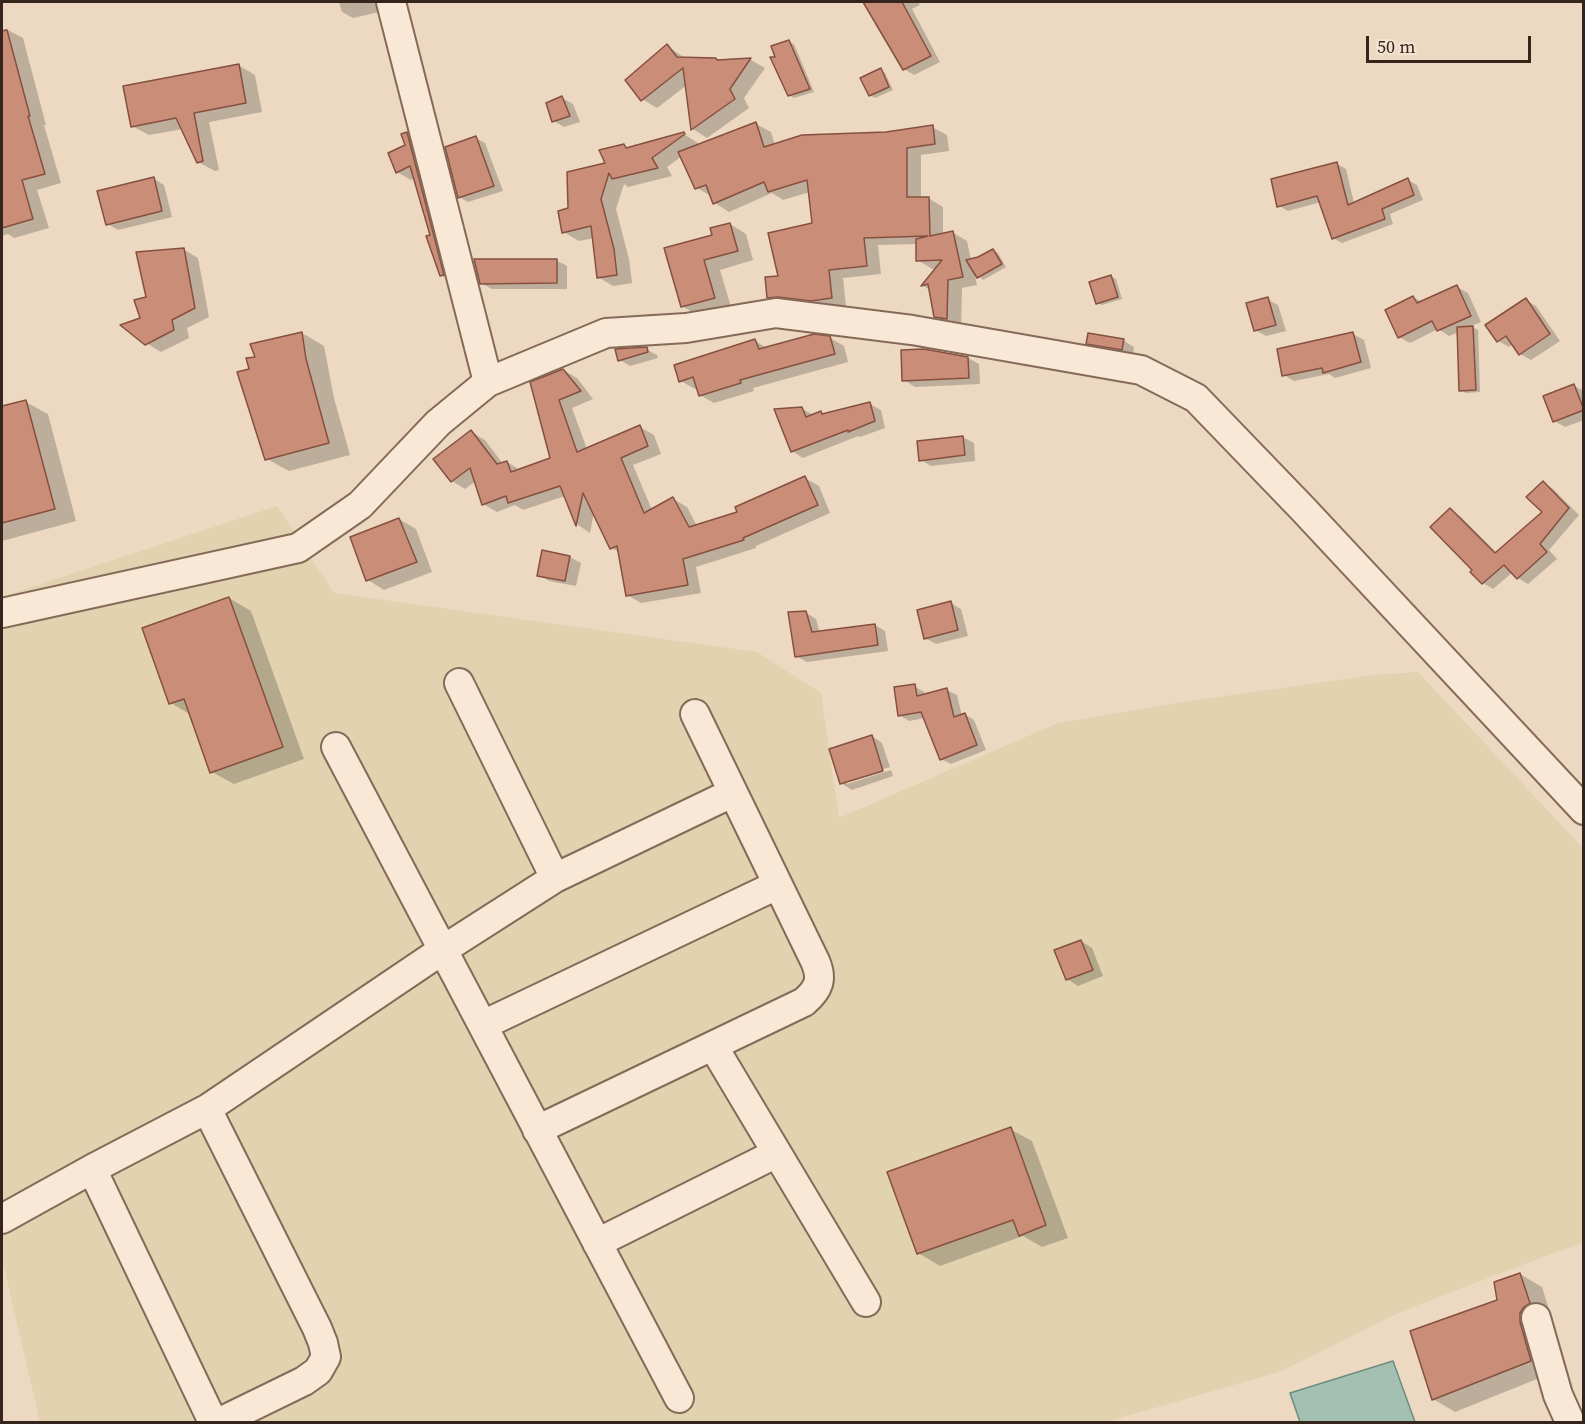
<!DOCTYPE html>
<style>
body{margin:0}
#map{position:relative;width:1585px;height:1424px;overflow:hidden;background:#edd9c2;font-family:"Source Serif 4",serif}
canvas{display:block}
.frame{position:absolute;inset:0;border:3px solid #36251d;pointer-events:none}
.scale{position:absolute;left:1366px;top:36px;width:165px;height:27px;box-sizing:border-box;border:3px solid #36251d;border-top:0;padding-left:8px;font-size:18px;line-height:21px;white-space:nowrap;color:#36251d;-webkit-text-stroke:4px #f5e4d1;paint-order:stroke}
</style>
<div id="map">
<canvas width="1585" height="1424"></canvas>
<div class="frame"></div>
<div class="scale">50 m</div>
</div>
<script>
const ctx = document.querySelector('canvas').getContext('2d');
ctx.lineJoin = 'round';
function paint(path, color) {
  ctx.fillStyle = color;
  ctx.fill(path, 'evenodd');
}
function trace(path, color, width, dash) {
  ctx.strokeStyle = color;
  ctx.lineWidth = width;
  ctx.lineCap = dash ? 'butt' : 'round';
  ctx.setLineDash(dash || []);
  ctx.stroke(path);
}
paint(new Path2D(`
 M277,506L334,593L757,652L821,693L839,818L1058,723L1189,701L1374,675L1418,672L1583,848V1243L1551,1254L1405,1310L1279,1372L1106,1422H40L2,1259V597Z`), '#e2d2af');
const water = new Path2D(`
 M1393,1361L1415,1422H1300L1290,1393Z`);
paint(water, '#a4c0b3');
trace(water, '#6b8d7f', 1.5);
paint(new Path2D(`
 M339,2H382L384,11L353,18L342,12Z
 M865,2H918L920,5L912,9L940,62L914,75L904,69Z
 M6,29L23,38L46,125H44L61,183L37,190L49,228L14,238L8,234L2,236V30Z
 M789,42L794,44L814,92L794,98L789,95L777,58Z
 M667,46L685,58L719,62L751,60L765,68L744,98L749,108L707,138L693,129L687,85L657,108L642,99Z
 M238,65L255,75L262,112L209,122L219,170L215,171L198,162L183,129L149,135L132,126Z
 M881,70L885,73L893,90L875,98L870,95Z
 M562,98L573,104L580,122L564,127L554,121Z
 M756,124L771,132L775,145L932,127L947,135L949,151L921,155V199L928,198L943,207V234L952,232L967,241L971,260L993,250L998,253L1006,267L983,280L974,271L977,285L962,288L961,327L950,325L935,316L930,290L923,286L937,268L932,269L918,260L917,244L878,245L881,274L843,278L846,306L826,308L783,305L768,297L814,225L810,192L783,200L772,193L729,212L715,203L711,196L697,188L682,156L667,167L672,176L628,187L624,184L616,209L629,259L632,283L613,286L598,277L594,238L579,241L564,232L569,209L624,145L630,149L684,134L701,145Z
 M407,134L421,142L456,284L441,275L415,178L411,180L397,172L407,146Z
 M476,138L485,143L503,191L468,202L459,197Z
 M1337,164L1346,169L1354,203L1408,180L1417,185L1423,200L1390,214L1393,224L1342,243L1333,238L1321,202L1288,211L1279,206Z
 M154,179L164,185L172,217L118,230L107,224Z
 M730,224L746,234L753,260L720,270L731,307L699,316L682,306L714,236Z
 M183,249L198,258L209,317L187,328L189,338L161,352L146,343L142,319L147,298Z
 M556,260L567,266V289H492L481,283Z
 M1111,276L1116,279L1122,299L1102,305L1097,303Z
 M1457,287L1468,293L1481,322L1471,326L1478,330L1480,392L1466,393L1461,390L1459,332L1449,336L1438,329L1410,343L1399,337L1413,297L1422,302Z
 M1267,299L1278,305L1286,331L1266,336L1255,330Z
 M1526,300L1536,306L1560,341L1531,360L1520,354L1514,344L1509,347L1498,341Z
 M302,333L324,346L334,398L350,455L289,471L267,459L251,370L257,358Z
 M1353,334L1364,340L1371,368L1335,378L1329,374L1294,381L1284,375Z
 M830,338L844,346L848,362L753,388L754,391L714,403L700,395L698,388L695,389L681,381L755,341L767,348Z
 M1124,341L1134,347L1133,355L1099,349L1088,343Z
 M646,349L657,355L658,358L630,366L620,360Z
 M968,358L979,364L980,384L915,387L904,380Z
 M563,370L577,378L593,399L572,408L587,449L640,427L654,435L661,454L633,465L652,510L673,499L687,507L697,526L739,513L805,478L819,486L830,513L756,546V548L696,567L701,593L641,603L627,595L620,553L612,548L594,512L590,533L578,525L565,496L523,510L515,505L497,512L483,504L476,481L465,489L452,481L471,432L485,440L503,464L507,462L520,470L552,459L532,383Z
 M1574,386L1584,391V420L1565,427L1554,421Z
 M26,402L48,414L76,521L2,541V408Z
 M870,404L881,410L885,428L860,437L858,436L803,458L792,451L802,409L814,415L821,412L825,415Z
 M963,437L974,443L975,461L931,466L921,460Z
 M1543,483L1553,489L1579,515L1549,550L1557,559L1528,584L1518,578L1513,572L1493,589L1483,583L1474,570L1450,510L1460,516L1497,553L1544,512Z
 M399,519L416,529L432,572L384,590L368,580Z
 M544,552L570,557L581,563L576,586L549,581L539,575Z
 M229,598L251,611L304,759L234,784L212,772L191,715L171,703Z
 M951,603L961,609L968,636L936,644L925,638Z
 M805,612L816,619L820,633L875,625L885,631L888,651L807,662L796,656Z
 M914,686L924,692L925,695L947,690L957,695L962,716L964,714L974,720L986,750L951,764L941,759L925,718L909,721L899,715Z
 M872,736L882,743L893,776L852,790L841,783ZM890,767L891,770L847,784V780Z
 M1081,941L1092,948L1103,976L1078,986L1067,979Z
 M1010,1129L1032,1141L1068,1238L1042,1247L1023,1236L940,1266L918,1253Z
 M1520,1274L1542,1287L1551,1316L1546,1319L1552,1373L1455,1412L1433,1399L1498,1300Z`), '#0003');
const building = new Path2D(`
 M863,2H902L931,56L903,70Z
 M7,30L30,116H28L45,174L22,180L33,219L2,228V31Z
 M789,40L810,89L788,96L770,57H775L771,46Z
 M667,44L677,57L716,58L717,60L751,58L730,89L735,99L691,130L683,68L641,101L625,80Z
 M239,64L246,103L194,113L203,161L197,163L176,118L131,127L123,86Z
 M881,68L889,87L869,96L860,78Z
 M562,96L570,116L552,122L546,103Z
 M756,122L764,147L802,135L886,132L933,125L935,144L907,148V197H929L930,236L953,231L963,277L948,280L947,319L934,317L928,284L921,286L942,260L916,261V239L928,236L864,238L867,266L829,270L832,298L811,301L778,297L767,298L765,277L778,276L768,233L812,223L807,180L768,192L764,182L713,204L706,185L695,189L678,152Z
 M407,132L444,275L440,276L426,236L430,235L410,166L396,173L388,153L405,145L401,134Z
 M684,132L685,134L652,158L658,168L612,179L609,173L601,199L614,249L617,275L597,278L591,226L562,233L558,211L568,208L567,172L605,163L599,150L624,144L626,148Z
 M476,136L494,186L458,198L445,147Z
 M1337,162L1348,205L1408,178L1414,195L1382,209L1385,219L1332,239L1317,196L1277,207L1271,179Z
 M154,177L162,211L106,225L97,191Z
 M730,223L738,251L704,260L715,298L681,307L664,248L712,235L710,228Z
 M184,248L195,308L172,320L174,330L145,345L120,325L140,318L134,300L146,297L136,252Z
 M993,249L1002,264L977,278L966,260L978,257Z
 M474,259H557V283L480,284Z
 M1111,275L1118,297L1096,304L1089,282Z
 M1457,285L1471,316L1437,331L1432,321L1398,338L1385,310L1413,296L1417,303Z
 M1268,297L1276,325L1254,331L1246,303Z
 M1526,298L1550,334L1519,355L1506,336L1497,342L1485,325Z
 M1473,326L1476,390L1459,391L1457,327Z
 M302,332L306,359L329,443L265,460L237,372L249,369L246,358L255,357L250,344Z
 M1353,332L1361,362L1323,373L1322,368L1282,376L1277,349Z
 M1088,333L1124,339L1122,350L1086,344Z
 M814,334L830,336L835,354L740,380L741,383L699,396L693,377L679,382L674,365L755,339L759,349Z
 M647,347L648,352L618,361L615,349Z
 M924,349L968,357L969,378L902,381L901,350Z
 M563,369L581,391L559,400L577,452L640,425L648,446L621,458L644,513L673,497L689,527L737,512L735,507L805,476L818,505L743,538L744,540L683,559L688,585L626,596L617,546L610,549L583,493L576,526L560,486L508,503L506,496L482,505L470,468L451,482L433,459L471,430L497,464L507,461L511,472L550,458L530,382Z
 M1574,384L1584,410L1553,422L1543,396Z
 M26,400L55,509L2,523V406Z
 M870,402L875,421L848,432V430L791,452L774,409L802,407L806,417L821,411L822,414Z
 M963,436L965,455L919,461L917,441Z
 M1543,481L1569,508L1540,544L1547,552L1517,579L1504,565L1482,584L1470,572L1472,570L1430,527L1450,508L1495,553L1542,512L1526,497Z
 M399,518L417,562L366,581L350,537Z
 M542,550L570,556L565,581L537,576Z
 M229,597L283,747L210,773L184,699L169,704L142,628Z
 M951,601L958,630L924,639L917,610Z
 M806,611L812,632L875,624L878,645L795,657L788,612Z
 M915,684L917,696L947,688L954,717L965,713L977,745L940,760L921,712L898,716L894,687Z
 M872,735L883,771L840,784L829,749Z
 M1081,940L1093,970L1066,980L1054,950Z
 M1011,1127L1046,1225L1019,1236L1013,1220L917,1254L887,1172Z
 M1520,1273L1530,1303L1524,1307L1520,1313V1322L1531,1361L1432,1400L1410,1331L1497,1300L1494,1282Z`);
paint(building, '#ca8d78');
trace(building, '#855040', 1.5);
const minor = new Path2D(`
 M391,2L488,382
 M2,613L298,548L360,505L438,423L488,382L606,333L686,328L776,313L912,330L1141,370L1196,398L1303,509L1584,810
 M459,683L555,878
 M336,747L679,1398
 M483,1025L777,885
 M713,1046L866,1302
 M207,1109L317,1328L323,1343L326,1357L318,1371L304,1381L220,1422
 M537,1130L804,1002C819,989 823,979 815,961L695,714
 M92,1169L213,1422
 M2,1219L92,1169L207,1109L441,951L555,878L732,793
 M597,1243L777,1153
 M1536,1318L1558,1395L1570,1422`);
trace(minor, '#866a59', 32);
trace(minor, '#f8e8d5', 28);
</script>
